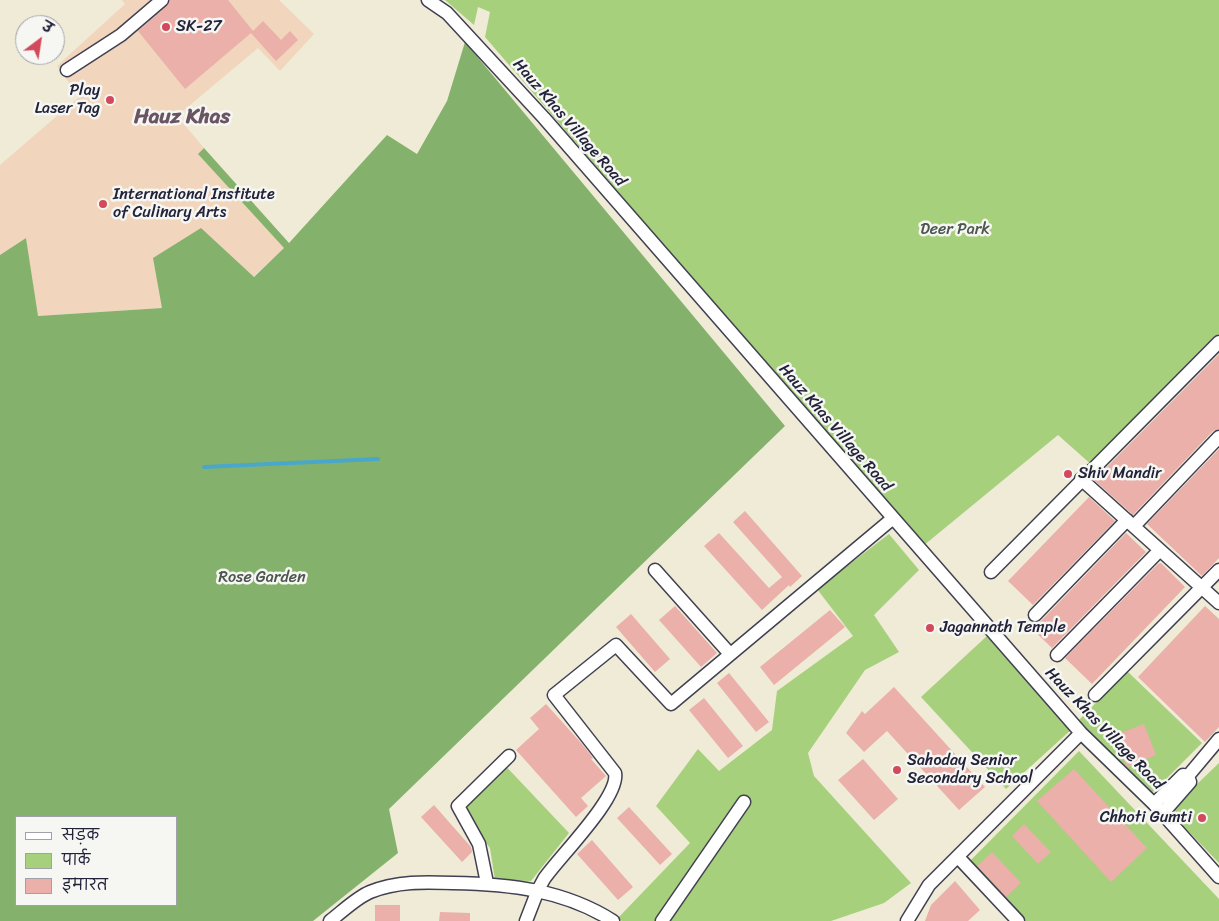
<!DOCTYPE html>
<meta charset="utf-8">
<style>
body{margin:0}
#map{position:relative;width:1219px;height:921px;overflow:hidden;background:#efebd7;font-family:Sriracha,"Playpen Sans Deva",sans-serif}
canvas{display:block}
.legend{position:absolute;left:15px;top:816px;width:162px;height:90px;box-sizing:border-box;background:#f6f6f2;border:1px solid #a1a1a9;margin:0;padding:6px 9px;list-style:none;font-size:15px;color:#22223b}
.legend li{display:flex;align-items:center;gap:10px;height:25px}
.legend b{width:25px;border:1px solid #a1a1a9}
.north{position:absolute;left:15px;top:15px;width:50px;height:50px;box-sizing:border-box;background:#f6f6f2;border:1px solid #a1a1a9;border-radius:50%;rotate:31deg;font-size:14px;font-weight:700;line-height:20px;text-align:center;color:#22223b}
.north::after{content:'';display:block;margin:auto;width:18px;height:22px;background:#d1495b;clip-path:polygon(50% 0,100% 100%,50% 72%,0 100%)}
</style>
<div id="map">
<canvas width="1219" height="921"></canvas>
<ul class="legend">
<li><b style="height:6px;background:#fff"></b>सड़क</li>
<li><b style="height:14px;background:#a6d07c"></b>पार्क</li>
<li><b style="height:14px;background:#eab0a9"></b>इमारत</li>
</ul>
<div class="north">उ</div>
</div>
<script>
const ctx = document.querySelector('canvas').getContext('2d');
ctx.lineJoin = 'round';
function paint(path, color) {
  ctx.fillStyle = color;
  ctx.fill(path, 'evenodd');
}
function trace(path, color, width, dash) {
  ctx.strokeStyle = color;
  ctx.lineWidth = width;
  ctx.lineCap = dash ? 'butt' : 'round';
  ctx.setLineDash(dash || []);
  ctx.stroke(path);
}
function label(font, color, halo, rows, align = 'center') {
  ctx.font = font + ' Sriracha,sans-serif';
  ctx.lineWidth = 5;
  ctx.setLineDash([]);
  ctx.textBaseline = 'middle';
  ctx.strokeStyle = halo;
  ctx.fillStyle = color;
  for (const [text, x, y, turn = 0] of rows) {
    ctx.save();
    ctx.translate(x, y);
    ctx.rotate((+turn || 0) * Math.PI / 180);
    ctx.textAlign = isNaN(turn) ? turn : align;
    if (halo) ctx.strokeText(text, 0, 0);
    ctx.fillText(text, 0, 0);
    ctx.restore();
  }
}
paint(new Path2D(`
 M122,0H279L314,34L280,71L258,48L177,116L204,148L199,154L284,248L253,277L163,308L37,316L26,238L0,255V165L79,97L57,66L125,4Z`), '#f1d5bd');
paint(new Path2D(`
 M445,0H1219V334L1093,466L1058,435L923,546L485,37L490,12L478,7L474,25Z
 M889,534L919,570L874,615L899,652L865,670L808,753L814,776L911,883L884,903L831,921H622L618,918L690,843L656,806L698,749L719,771L772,730L777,691L853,636L817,589Z
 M988,635L1073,728L1006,789L921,697Z
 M1127,671L1202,743L1152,793L1078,721Z
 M1079,751L1219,899V921H1026L967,864Z
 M499,759L569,833L531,881L495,880L490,848L455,804Z
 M1219,763V863L1169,811Z`), '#a6d07c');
paint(new Path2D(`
 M465,42L785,426L389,809L398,853L313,921H0V255L26,238L38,316L162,308L153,258L201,228L254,277L284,248L198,154L204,148L289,243L387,135L417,154L447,101ZM16,817H176V905H16Z`), '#84b26c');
trace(new Path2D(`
 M204,467L378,459`), '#4ba7c9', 4);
paint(new Path2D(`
 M170,0H228L253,31L263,21L281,40L290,31L298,40L276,61L251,33L185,89L138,31L167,6Z
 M1219,354V429L1213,431L1133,515L1094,480Z
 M1219,449V558L1202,576L1147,524Z
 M1089,497L1115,521L1033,605L1008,581Z
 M745,511L802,576L790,587L789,585L762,610L704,546L719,533L769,588L782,577L733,522Z
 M1126,533L1146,552L1052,648L1031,628L1041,621Z
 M1161,563L1185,587L1092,684L1065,658L1158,564Z
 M675,606L717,653L701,667L659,620Z
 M1205,606L1219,619V727L1205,742L1138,677Z
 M830,610L845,627L774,685L760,667Z
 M631,614L670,659L655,672L616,627Z
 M729,673L769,722L756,732L717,683Z
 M894,687L985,787L959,810L887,731L864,752L846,733L862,711L865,714Z
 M704,698L743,746L728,758L689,710Z
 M546,704L582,744L593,758L591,759L606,776L581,798L588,806L576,817L516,750L539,729L530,718Z
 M1144,724L1156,755L1127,767L1113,736Z
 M863,759L898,799L874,820L838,780Z
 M1074,769L1147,848L1111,882L1037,801Z
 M434,805L471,847L472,852L462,862L421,817Z
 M629,807L672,854L660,865L617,818Z
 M1024,824L1051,852L1038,864L1012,836Z
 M592,840L633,887L618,900L577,854Z
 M992,852L1021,883L1006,897L977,866Z
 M955,881L980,910L968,921H925L931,905Z
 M375,905H400V921H375Z
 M440,912L470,913V921H439Z`), '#eab0a9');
const minor = new Path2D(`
 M428,0L447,13L544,118L1081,733L1154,804L1219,877
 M67,70L121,35L162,0
 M1081,479L1219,603
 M1134,526L1219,437
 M655,570L730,654
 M991,572L1219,342
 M1035,615L1127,520
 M1057,655L1160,550
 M1095,695L1219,570
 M1188,776L1219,739
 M1154,804L1183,775L1188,776
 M1162,814L1190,782L1188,776
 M958,857L1018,921
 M487,883L479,844L458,806L509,756
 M330,921C343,911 356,898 370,892C397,881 425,882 453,883C510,884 564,890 613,921
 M526,921L538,890L544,879C559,857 620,797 615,773L554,695L616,645L671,704L892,519
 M662,921L744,802
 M907,921L929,885L1081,733`);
trace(minor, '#414052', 15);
trace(minor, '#fff', 12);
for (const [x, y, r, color] of [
 [166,27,5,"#d1495b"],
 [110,100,5,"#d1495b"],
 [103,204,5,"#d1495b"],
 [1068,474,5,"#d1495b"],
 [930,628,5,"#d1495b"],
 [897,770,5,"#d1495b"],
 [1202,818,5,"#d1495b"]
]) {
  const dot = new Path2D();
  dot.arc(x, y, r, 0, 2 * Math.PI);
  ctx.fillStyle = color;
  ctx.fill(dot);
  trace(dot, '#f6f6f2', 2);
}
label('16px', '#22223b', '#f6f6f2', [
 ["SK-27",176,27],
 ["Play",100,91,"right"],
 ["Laser Tag",100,109,"right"],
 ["International Institute",113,195],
 ["of Culinary Arts",113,213],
 ["Shiv Mandir",1078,474],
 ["Jagannath Temple",940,628],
 ["Sahoday Senior",907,761],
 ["Secondary School",907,779],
 ["Chhoti Gumti",1192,818,"right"]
], 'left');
label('16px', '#22223b', '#f6f6f2', [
 ["Hauz Khas Village Road",569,123,49],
 ["Hauz Khas Village Road",835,428,49],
 ["Hauz Khas Village Road",1104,729,46]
]);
label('16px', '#4a564e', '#f6f6f2', [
 ["Deer Park",955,230],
 ["Rose Garden",262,578]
]);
label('bold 21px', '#685462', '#f6f6f2', [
 ["Hauz Khas",182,118]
]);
</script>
